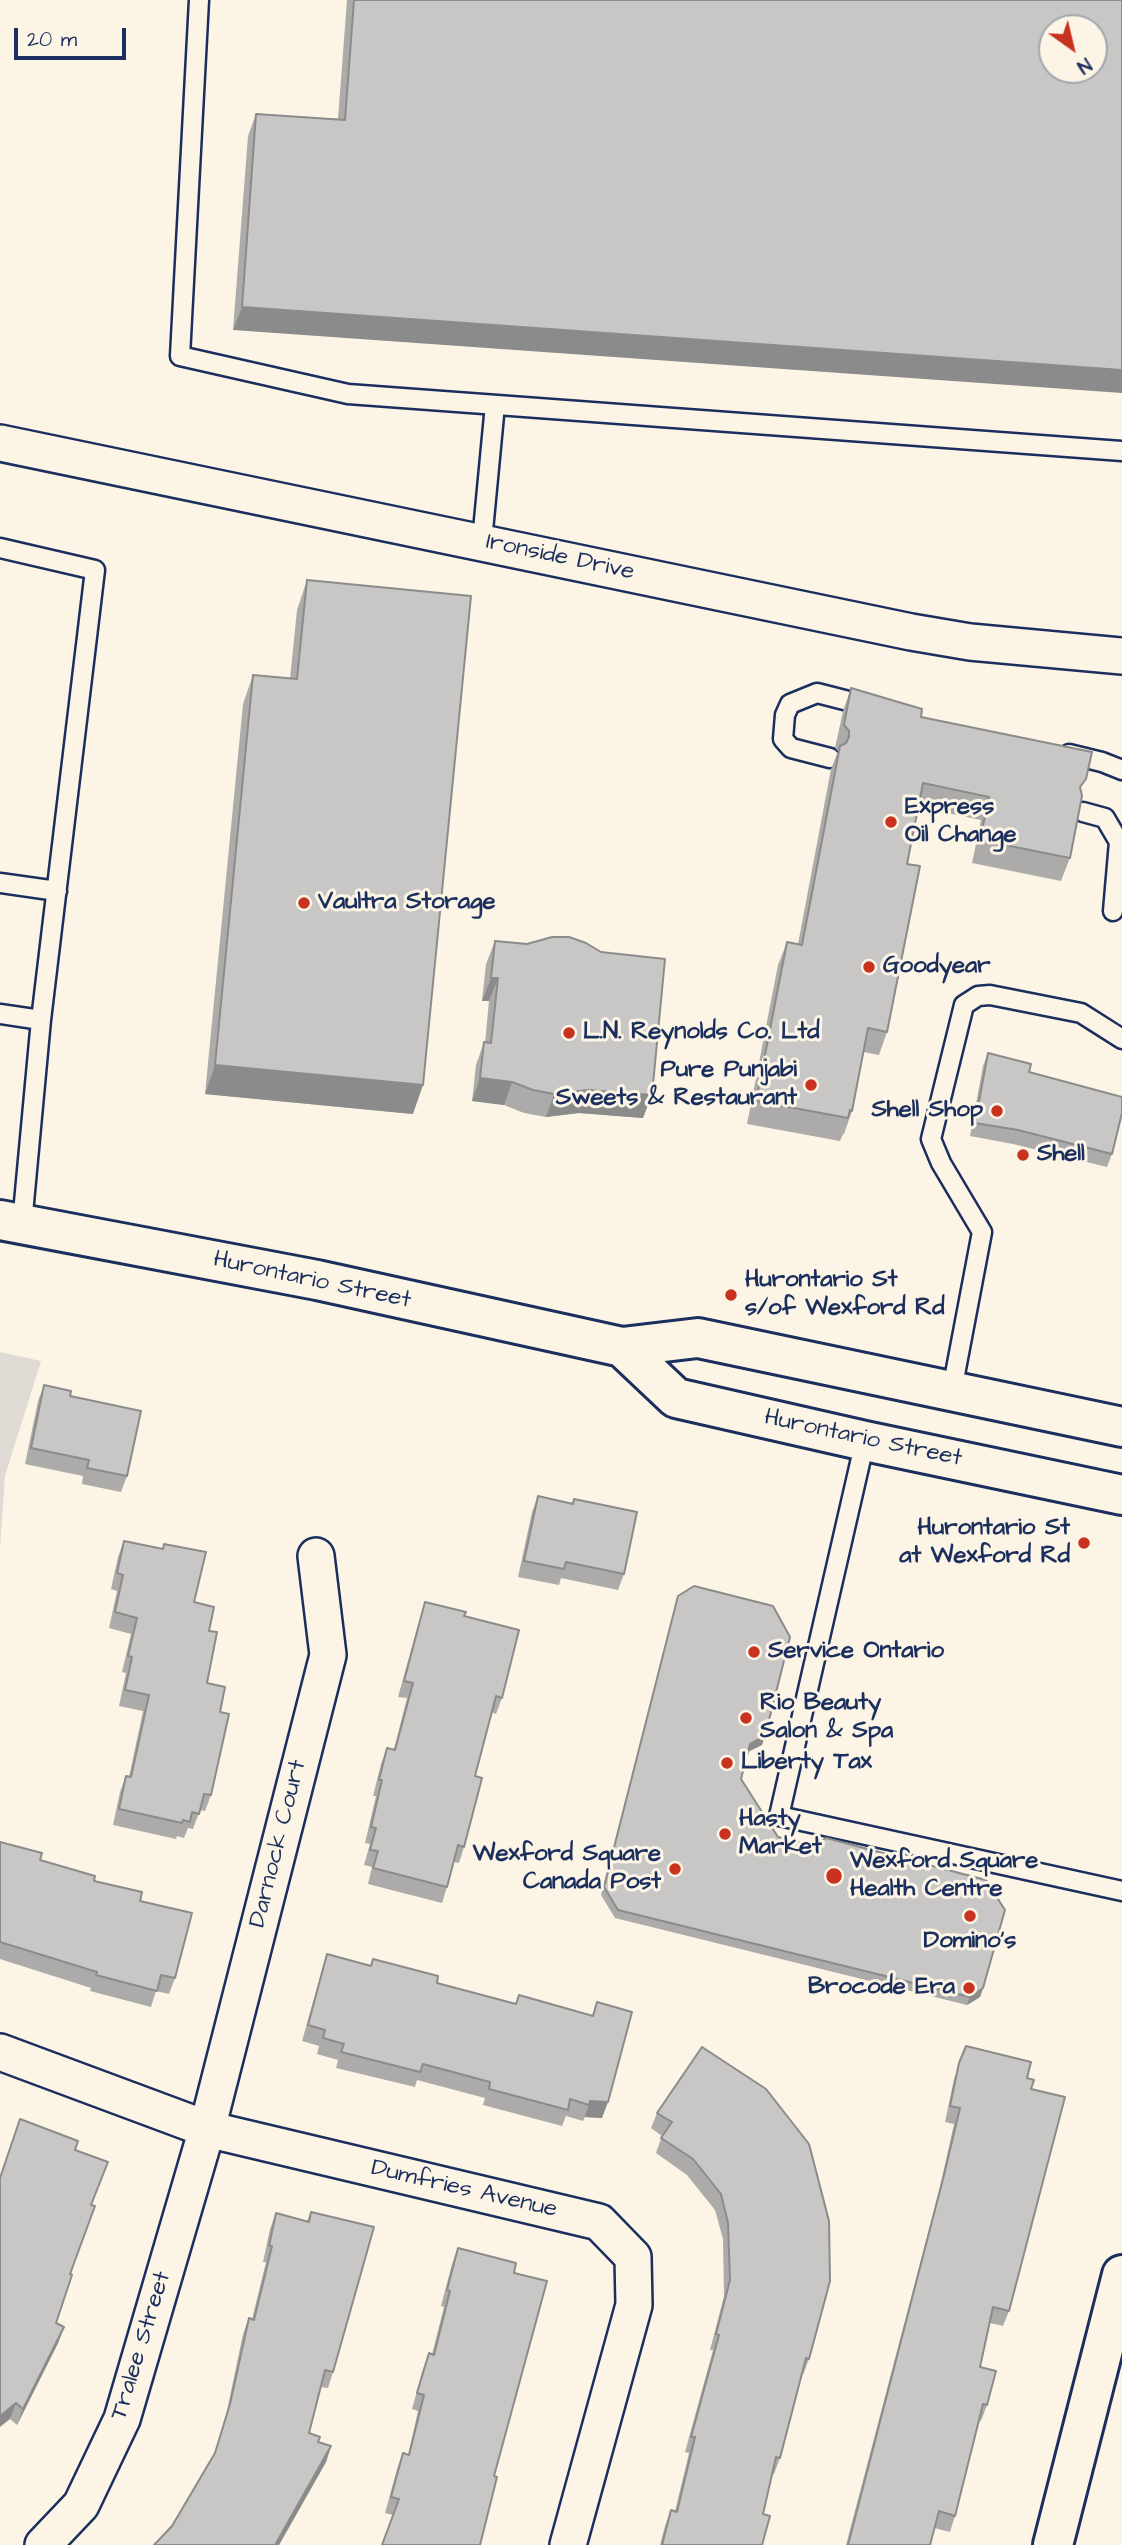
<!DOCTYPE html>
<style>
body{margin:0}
#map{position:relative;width:1122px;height:2545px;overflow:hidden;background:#fcf5e5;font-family:"Architects Daughter",sans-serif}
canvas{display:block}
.north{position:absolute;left:1038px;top:14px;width:70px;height:70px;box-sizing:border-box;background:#fcf5e5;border:2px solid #a2a6af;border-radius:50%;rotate:146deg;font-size:19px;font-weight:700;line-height:28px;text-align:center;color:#1b2f5e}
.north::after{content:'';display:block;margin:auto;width:24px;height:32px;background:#c8321e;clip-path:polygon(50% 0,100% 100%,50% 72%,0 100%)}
.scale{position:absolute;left:14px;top:28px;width:112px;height:32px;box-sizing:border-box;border:4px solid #1b2f5e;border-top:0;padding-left:9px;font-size:21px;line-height:24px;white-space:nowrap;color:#1b2f5e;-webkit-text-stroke:5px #fcf5e5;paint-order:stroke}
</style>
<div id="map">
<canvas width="1122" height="2545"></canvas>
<div class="north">N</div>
<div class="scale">20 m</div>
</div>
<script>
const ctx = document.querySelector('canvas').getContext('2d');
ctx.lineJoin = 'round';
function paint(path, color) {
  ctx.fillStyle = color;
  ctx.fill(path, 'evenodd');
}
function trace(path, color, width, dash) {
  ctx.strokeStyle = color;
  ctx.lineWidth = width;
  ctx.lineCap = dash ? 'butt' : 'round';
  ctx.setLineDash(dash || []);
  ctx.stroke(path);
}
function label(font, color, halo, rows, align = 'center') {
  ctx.font = font + ' "Architects Daughter",sans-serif';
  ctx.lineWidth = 6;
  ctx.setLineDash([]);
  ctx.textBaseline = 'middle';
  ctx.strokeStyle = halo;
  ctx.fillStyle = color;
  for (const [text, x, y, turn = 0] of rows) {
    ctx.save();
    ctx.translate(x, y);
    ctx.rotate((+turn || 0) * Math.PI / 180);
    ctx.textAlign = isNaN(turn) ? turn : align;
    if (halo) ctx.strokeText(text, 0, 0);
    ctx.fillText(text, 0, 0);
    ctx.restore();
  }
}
paint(new Path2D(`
 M0,1352L41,1361L5,1476L0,1548Z`), '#dfdbd4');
const lane = new Path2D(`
 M199,0L180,356L348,394L1122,451
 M482,541L495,405
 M0,548L95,570L41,1020
 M1069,754L1102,762L1122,770
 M830,758L791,748L783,739L785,715L790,704L817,693L868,706
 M1083,812L1105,818L1119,842L1113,911
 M0,883L57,891
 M0,1014L41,1020L22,1224
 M952,1390L982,1232L941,1163L931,1139L964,1005L978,996L990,995L1081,1013L1122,1039
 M865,1441L779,1816L1122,1891`);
const street = new Path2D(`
 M0,443L911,632L970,642L1122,656
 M0,2052L207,2129L599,2222L633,2257L634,2305L568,2545
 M43,2545L81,2505L122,2419L207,2129L328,1655L316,1556`);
const secondary = new Path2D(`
 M1053,2545L1122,2275`);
const primary = new Path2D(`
 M0,1220L317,1280L622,1347L698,1338L1122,1427
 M622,1347L676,1398L865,1441L1122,1495`);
trace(lane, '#1b2f5e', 23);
trace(street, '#1b2f5e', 40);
trace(secondary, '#1b2f5e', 44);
trace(primary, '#1b2f5e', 44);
trace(lane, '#fcf5e5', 18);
trace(street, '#fcf5e5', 35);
trace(secondary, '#fcf5e5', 38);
trace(primary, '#fcf5e5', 38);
paint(new Path2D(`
 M347,0H1122L233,330L248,136L256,114L338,119Z
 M307,580L413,1114L205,1094L243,704L253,675L290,679L297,610Z
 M851,688L921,717L1081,791L1070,858L1061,881L972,863L981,820L918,807L907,864L887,1032L879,1055L863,1052L852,1111L844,1134H843L840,1141L747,1124L778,965L787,942L798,944L831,769L838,751L835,748L843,711Z
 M495,941L643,1118L579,1113L546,1117L524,1113L504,1105L472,1101L476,1065L484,1042L485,1043L489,1001H482L486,964Z
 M988,1053L1029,1072L1112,1154L1107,1167L1013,1144L970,1136L983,1066Z
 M44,1385L70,1396L127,1476L121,1492L82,1484L83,1476L25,1464L38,1401Z
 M538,1496L572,1503L574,1499L624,1574L618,1590L561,1578L559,1585L518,1577L532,1512Z
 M124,1541L162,1549L164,1544L209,1631L207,1683L220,1712L211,1795L205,1811L200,1810L193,1829L188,1828L184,1838L177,1836L176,1839L113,1825L120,1792L126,1776L129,1777L143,1711L119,1706L126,1673L122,1672L131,1634L109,1628L117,1591L111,1589L118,1557Z
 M678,1596L762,1745L748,1752L741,1779L778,1837L983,1988L980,1997L967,2005L615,1918L601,1895Z
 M425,1602L464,1616L502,1698L496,1714L491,1712L475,1776L464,1847L459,1863L454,1862L447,1887L442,1903L368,1884L372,1867L364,1865L370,1844L365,1843L376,1796H373L381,1764L387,1748L394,1749L407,1698L398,1697L420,1618Z
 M0,1843L140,1901L175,1978L169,1994L156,1991L151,2007L90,1991L91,1988L0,1959Z
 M327,1954L370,1966L373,1959L437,1983L516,2004L519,1995L592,2016L597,2002L602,2118L585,2117L583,2121L566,2116L562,2126L483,2105L485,2098L417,2080L415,2087L336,2068L338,2060L317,2054L319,2046L302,2041L322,1970Z
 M966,2046L1027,2078L1031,2089L1009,2311L1003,2326L990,2323L980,2367L987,2405L981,2421L979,2420L955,2516L950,2532L934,2528L930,2545H846L939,2191L954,2124L945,2122L954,2079Z
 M702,2047L809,2359L803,2375L801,2374L780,2458L774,2474H772L763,2514L762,2545H660L665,2526L671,2510L675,2511L689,2453L685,2452L713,2350H710L724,2296L723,2239L715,2210L687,2175L656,2153L662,2136L651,2128L657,2113Z
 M75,2150L92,2205L56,2323L64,2327L58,2343L17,2425L10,2419Z
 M311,2212L333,2372L328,2388L321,2387L309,2433L318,2442L331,2446L326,2462L279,2545H154L172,2526L214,2455L225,2420L243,2334L249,2318L252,2319L266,2262H263L270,2229L276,2213L307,2221Z
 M458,2248L514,2273L494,2476L393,2515L385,2513L397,2469L403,2453L408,2455L418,2411L412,2409L423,2369L429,2353L432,2354L444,2307L441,2306L452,2264Z`), '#acabaa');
paint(new Path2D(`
 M242,307L1122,370V393L233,330Z
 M491,978H498L489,1001H482Z
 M215,1065L423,1085L413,1114L205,1094Z
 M480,1078L512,1082L504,1105L472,1101Z
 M588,1090L652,1095L643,1118L579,1113L546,1117L554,1094Z
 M765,1736L762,1745L747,1752L750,1744Z
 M983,1988L980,1997L967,2005L970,1997Z
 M590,2101L608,2102L602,2118L585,2117Z
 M64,2327L58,2343L17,2425L23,2409Z
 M16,2403L10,2419L0,2427V2416Z
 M331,2446L326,2462L279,2545H275Z`), '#8c8b8b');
const building = new Path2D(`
 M354,0H1122V370L242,307L256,114L345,120ZM1052,28H1094V70H1052Z
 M307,580L471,596L423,1085L215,1065L253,675L297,679Z
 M851,688L922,709L921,717L1092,752L1086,779L1080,787L1082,796L1070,858L980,840L989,797L923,783L907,864L920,866L887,1032L868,1028L852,1111L850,1110L848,1118L756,1101L787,942L802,945L840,746L846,743L849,737V731L844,725Z
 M552,937H569L586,943L601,952L665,959L652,1095L588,1090L554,1094L533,1090L512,1082L480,1078L484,1042L491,1043L498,978H491L495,941L527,944Z
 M988,1053L1031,1064L1029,1072L1122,1097V1113L1112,1154L1018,1130L975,1123Z
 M44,1385L71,1391L70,1396L141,1411L127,1476L87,1468L89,1460L31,1448Z
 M538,1496L573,1504L574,1499L637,1512L624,1574L566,1562L564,1569L524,1561Z
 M124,1541L163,1549L164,1544L206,1552L194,1602L214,1607L209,1631L217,1632L207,1683L225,1687L220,1712L229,1714L211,1795L204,1794L199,1814L192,1812L190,1822L183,1820L182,1823L119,1809L126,1776L131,1777L149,1695L125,1690L132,1657L128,1656L137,1618L115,1612L123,1575L117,1573Z
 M694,1586L773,1606L790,1637L765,1736L750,1744L741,1779L778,1837L813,1846L826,1838L986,1880L1005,1910L983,1988L970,1997L618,1910L604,1887L678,1596Z
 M425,1602L466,1612L464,1616L519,1630L502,1698L496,1696L475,1776L482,1778L464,1847L458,1845L447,1887L373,1868L378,1851L370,1850L376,1828L371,1827L382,1780H379L387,1748L395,1750L413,1683L404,1681Z
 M0,1842L42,1853L40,1860L95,1876L94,1881L142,1892L140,1901L192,1913L175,1978L161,1975L157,1991L96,1975L97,1972L0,1942Z
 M327,1954L371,1966L373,1959L438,1976L437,1983L516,2004L519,1995L593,2016L597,2002L632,2012L608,2102L590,2101L589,2105L570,2099L568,2110L489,2089L490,2082L423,2064L420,2072L341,2052L344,2044L323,2038L325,2030L308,2025Z
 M966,2046L1031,2062L1027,2078L1034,2080L1031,2089L1065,2097L1009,2311L993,2307L980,2367L996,2371L987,2405L983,2404L955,2516L939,2511L930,2545H848L944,2175L960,2108L950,2106L959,2063Z
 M702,2047L766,2089L809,2144L829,2221L830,2281L809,2359L806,2358L780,2458L776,2457L763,2514L770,2516L762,2545H662L671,2510L677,2512L695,2437H691L719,2335L716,2334L730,2280L728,2223L721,2194L693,2159L661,2138L672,2122L657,2113Z
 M20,2119L78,2141L75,2150L108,2162L91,2205L95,2206L70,2274L72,2275L56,2323L64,2327L23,2409L16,2403L0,2416V2178Z
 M311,2212L374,2227L333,2372L325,2370L309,2433L320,2437L318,2442L331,2446L275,2545H154L172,2526L215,2453L230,2404L249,2318L254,2320L272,2246H269L276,2213L309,2222Z
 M458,2248L516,2263L514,2273L547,2281L494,2476L497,2477L480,2545H382L399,2499L391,2497L403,2453L409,2455L424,2395L417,2393L429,2353L434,2355L450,2291L447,2290Z`);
paint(building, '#c8c7c6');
trace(building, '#8c8b8b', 2);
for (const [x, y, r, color] of [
 [891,822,7,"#c8321e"],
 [304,903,7,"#c8321e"],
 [869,967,7,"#c8321e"],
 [569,1033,7,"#c8321e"],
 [811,1085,7,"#c8321e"],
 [997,1111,7,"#c8321e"],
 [1023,1155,7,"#c8321e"],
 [731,1295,7,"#c8321e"],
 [1084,1543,7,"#c8321e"],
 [754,1652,7,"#c8321e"],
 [746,1718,7,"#c8321e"],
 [727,1763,7,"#c8321e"],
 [725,1834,7,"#c8321e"],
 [675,1869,7,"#c8321e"],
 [834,1876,9,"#c8321e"],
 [970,1916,7,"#c8321e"],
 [969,1988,7,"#c8321e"]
]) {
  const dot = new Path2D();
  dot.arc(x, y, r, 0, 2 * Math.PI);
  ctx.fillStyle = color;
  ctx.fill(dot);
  trace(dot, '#fcf5e5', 2.5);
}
label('24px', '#1b2f5e', '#fcf5e5', [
 ["Ironside Drive",560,558,12],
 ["Hurontario Street",312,1281,12],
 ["Hurontario Street",863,1439,12],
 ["Darnock Court",279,1844,-76],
 ["Dumfries Avenue",464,2190,13],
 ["Tralee Street",142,2346,-73]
]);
label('bold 24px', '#1b2f5e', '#fcf5e5', [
 ["Express",905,808],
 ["Oil Change",905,836],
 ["Vaultra Storage",318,903],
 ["Goodyear",883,967],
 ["L.N. Reynolds Co. Ltd",583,1033],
 ["Pure Punjabi",797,1071,"right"],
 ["Sweets & Restaurant",797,1099,"right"],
 ["Shell Shop",983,1111,"right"],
 ["Shell",1037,1155],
 ["Hurontario St",745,1281],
 ["s/of Wexford Rd",745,1309],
 ["Hurontario St",1070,1529,"right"],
 ["at Wexford Rd",1070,1557,"right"],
 ["Service Ontario",768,1652],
 ["Rio Beauty",760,1704],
 ["Salon & Spa",760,1732],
 ["Liberty Tax",741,1763],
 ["Hasty",739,1820],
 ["Market",739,1848],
 ["Wexford Square",661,1855,"right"],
 ["Canada Post",661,1883,"right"],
 ["Wexford Square",850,1862],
 ["Health Centre",850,1890],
 ["Domino's",970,1942,"center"],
 ["Brocode Era",955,1988,"right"]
], 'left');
</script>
